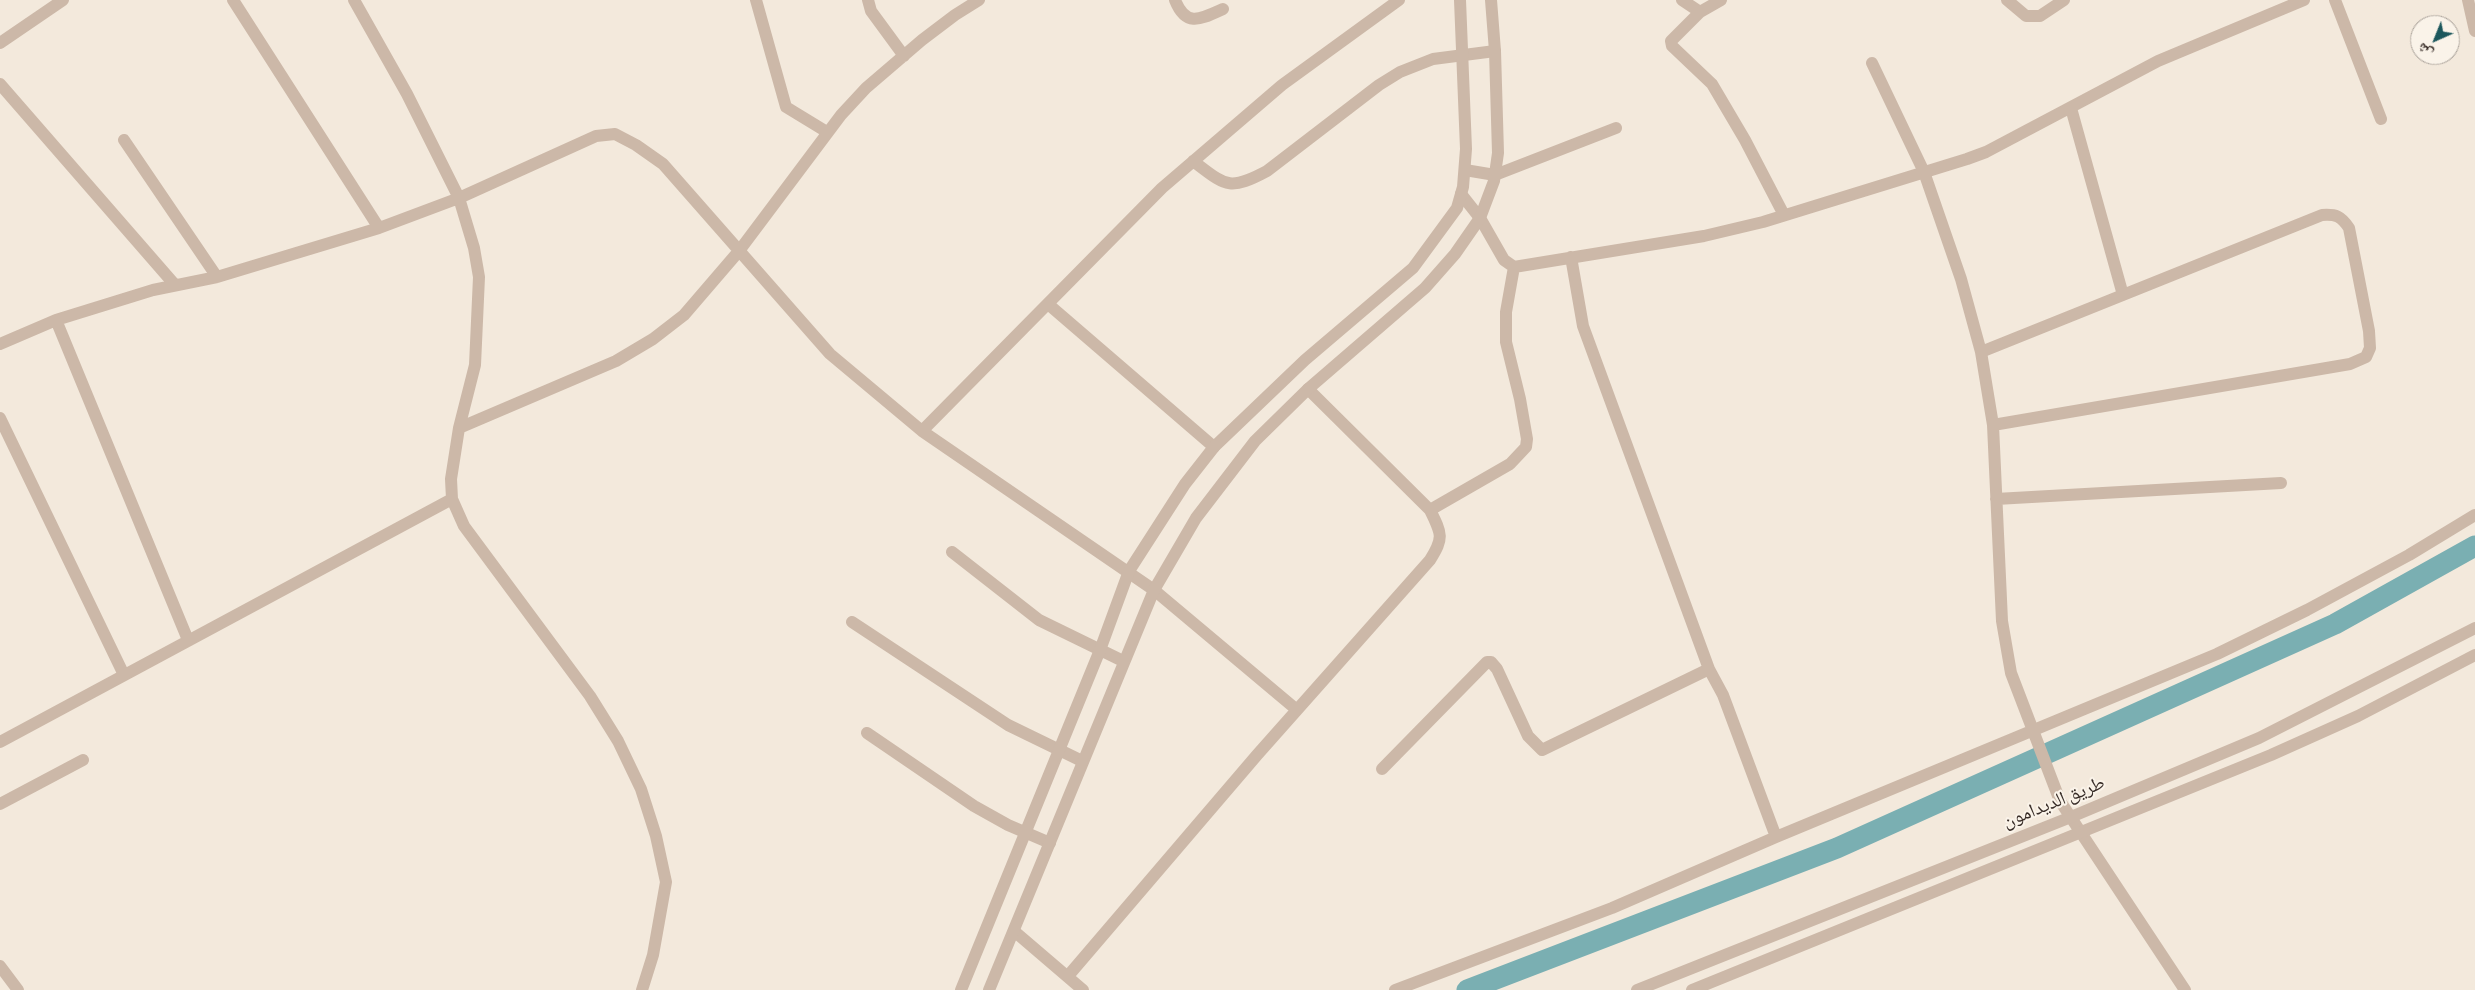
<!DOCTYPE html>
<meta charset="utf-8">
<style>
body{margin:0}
#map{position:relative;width:2475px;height:990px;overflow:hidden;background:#f3e9dc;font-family:"Sofia Sans Condensed","Noto Naskh Arabic",sans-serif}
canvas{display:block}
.north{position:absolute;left:2410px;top:15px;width:50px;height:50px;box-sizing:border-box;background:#faf3e9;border:1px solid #aca49c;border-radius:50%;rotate:224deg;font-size:14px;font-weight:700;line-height:20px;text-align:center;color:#382d28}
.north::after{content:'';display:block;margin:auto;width:18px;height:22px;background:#1c575c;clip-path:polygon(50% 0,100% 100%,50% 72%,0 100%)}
</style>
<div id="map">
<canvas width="2475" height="990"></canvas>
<div class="north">ش</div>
</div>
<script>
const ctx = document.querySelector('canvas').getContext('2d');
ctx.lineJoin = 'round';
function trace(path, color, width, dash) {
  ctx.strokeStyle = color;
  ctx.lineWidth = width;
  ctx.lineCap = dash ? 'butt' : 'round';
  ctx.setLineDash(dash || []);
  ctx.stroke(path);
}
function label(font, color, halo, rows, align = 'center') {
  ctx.font = font + ' "Sofia Sans Condensed","Noto Naskh Arabic",sans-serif';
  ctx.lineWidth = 4;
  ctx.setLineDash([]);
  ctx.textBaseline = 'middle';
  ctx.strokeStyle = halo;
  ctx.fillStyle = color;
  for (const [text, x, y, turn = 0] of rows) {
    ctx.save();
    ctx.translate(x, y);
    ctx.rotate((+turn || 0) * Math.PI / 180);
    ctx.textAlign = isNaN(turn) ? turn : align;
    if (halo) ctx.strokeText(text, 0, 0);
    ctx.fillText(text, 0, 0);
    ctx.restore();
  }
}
trace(new Path2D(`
 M1467,990L1837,848L2335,624L2475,546`), '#7aafb2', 21);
trace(new Path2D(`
 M233,0L379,228
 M354,0L407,94L459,198L474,248L479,277L475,365L459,428L451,479L452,499L464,526L590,696L618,741L641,789L656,836L666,882L653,955L642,990
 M756,0L786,107L827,132
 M868,0L871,11L904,56
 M1175,0C1186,28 1201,19 1223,9
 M1682,0L1700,12L1721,0
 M2007,0L2026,16H2040L2064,0
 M2335,0L2381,119
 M2468,0L2475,31
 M1700,12L1671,41L1672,46L1712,84L1745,140L1784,215
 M0,43L63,0
 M1872,63L1924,172L1961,279L1981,352L1993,425L2002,621L2011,673L2060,801L2185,990
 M0,84L175,285
 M2071,108L2123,295
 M124,140L217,277
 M1193,161C1225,185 1228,192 1267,171L1379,85L1400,72L1433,59L1495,51
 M1465,170L1495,175L1616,128
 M1461,194L1480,218L1504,260L1514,267L1704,236L1763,222L1967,159L1986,152L2158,61L2304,0
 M1571,257L1583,326L1709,669
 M1048,304L1214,447
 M56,320L188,640
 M0,344L56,320L153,290L217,277L379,228L459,198L596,136L615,134L636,145L663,164L830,354L922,431L1154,590L1297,710
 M1981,352L2322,215C2336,214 2341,216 2349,228L2369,331L2370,348L2366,357L2350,364L1993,425
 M0,418L124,675
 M459,428L616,361L653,339L684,315L739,251L841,115L866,88L922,40L955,15L979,0
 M922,431L1162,188L1282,85L1399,0
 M1996,499L2281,483
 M1430,510L1510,464L1526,447L1527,439L1520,399L1506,342V312L1514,267
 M952,552L1039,620L1123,661
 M852,622L1008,725L1082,761
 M867,733L974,806L1008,825L1050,843
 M0,742L452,499
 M1382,769L1487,662H1491L1497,669L1528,736L1542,750L1709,669L1723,695L1776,837
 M0,804L83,760
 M1014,931L1083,990
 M0,966L18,990
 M1068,976L1257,755L1430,560C1444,538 1442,534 1430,510L1308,389
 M1395,990L1612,908L1776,837L2217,654L2307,610L2409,555L2475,515`), '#ccb8a8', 12);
trace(new Path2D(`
 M961,990L1100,650L1129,571L1185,484L1214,447L1305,360L1413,268L1457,208L1463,187L1466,149L1460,0
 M989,990L1154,590L1196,518L1255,441L1308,389L1425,288L1455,254L1480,218L1494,181L1498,153L1495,51L1491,0
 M1637,990L2071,817L2259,738L2475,628
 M1692,990L2271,755L2358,716L2475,655`), '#ccb8a8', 12);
label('19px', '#382d28', '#faf3e9', [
 ["طريق الديدامون",2054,803,-22]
]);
</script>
